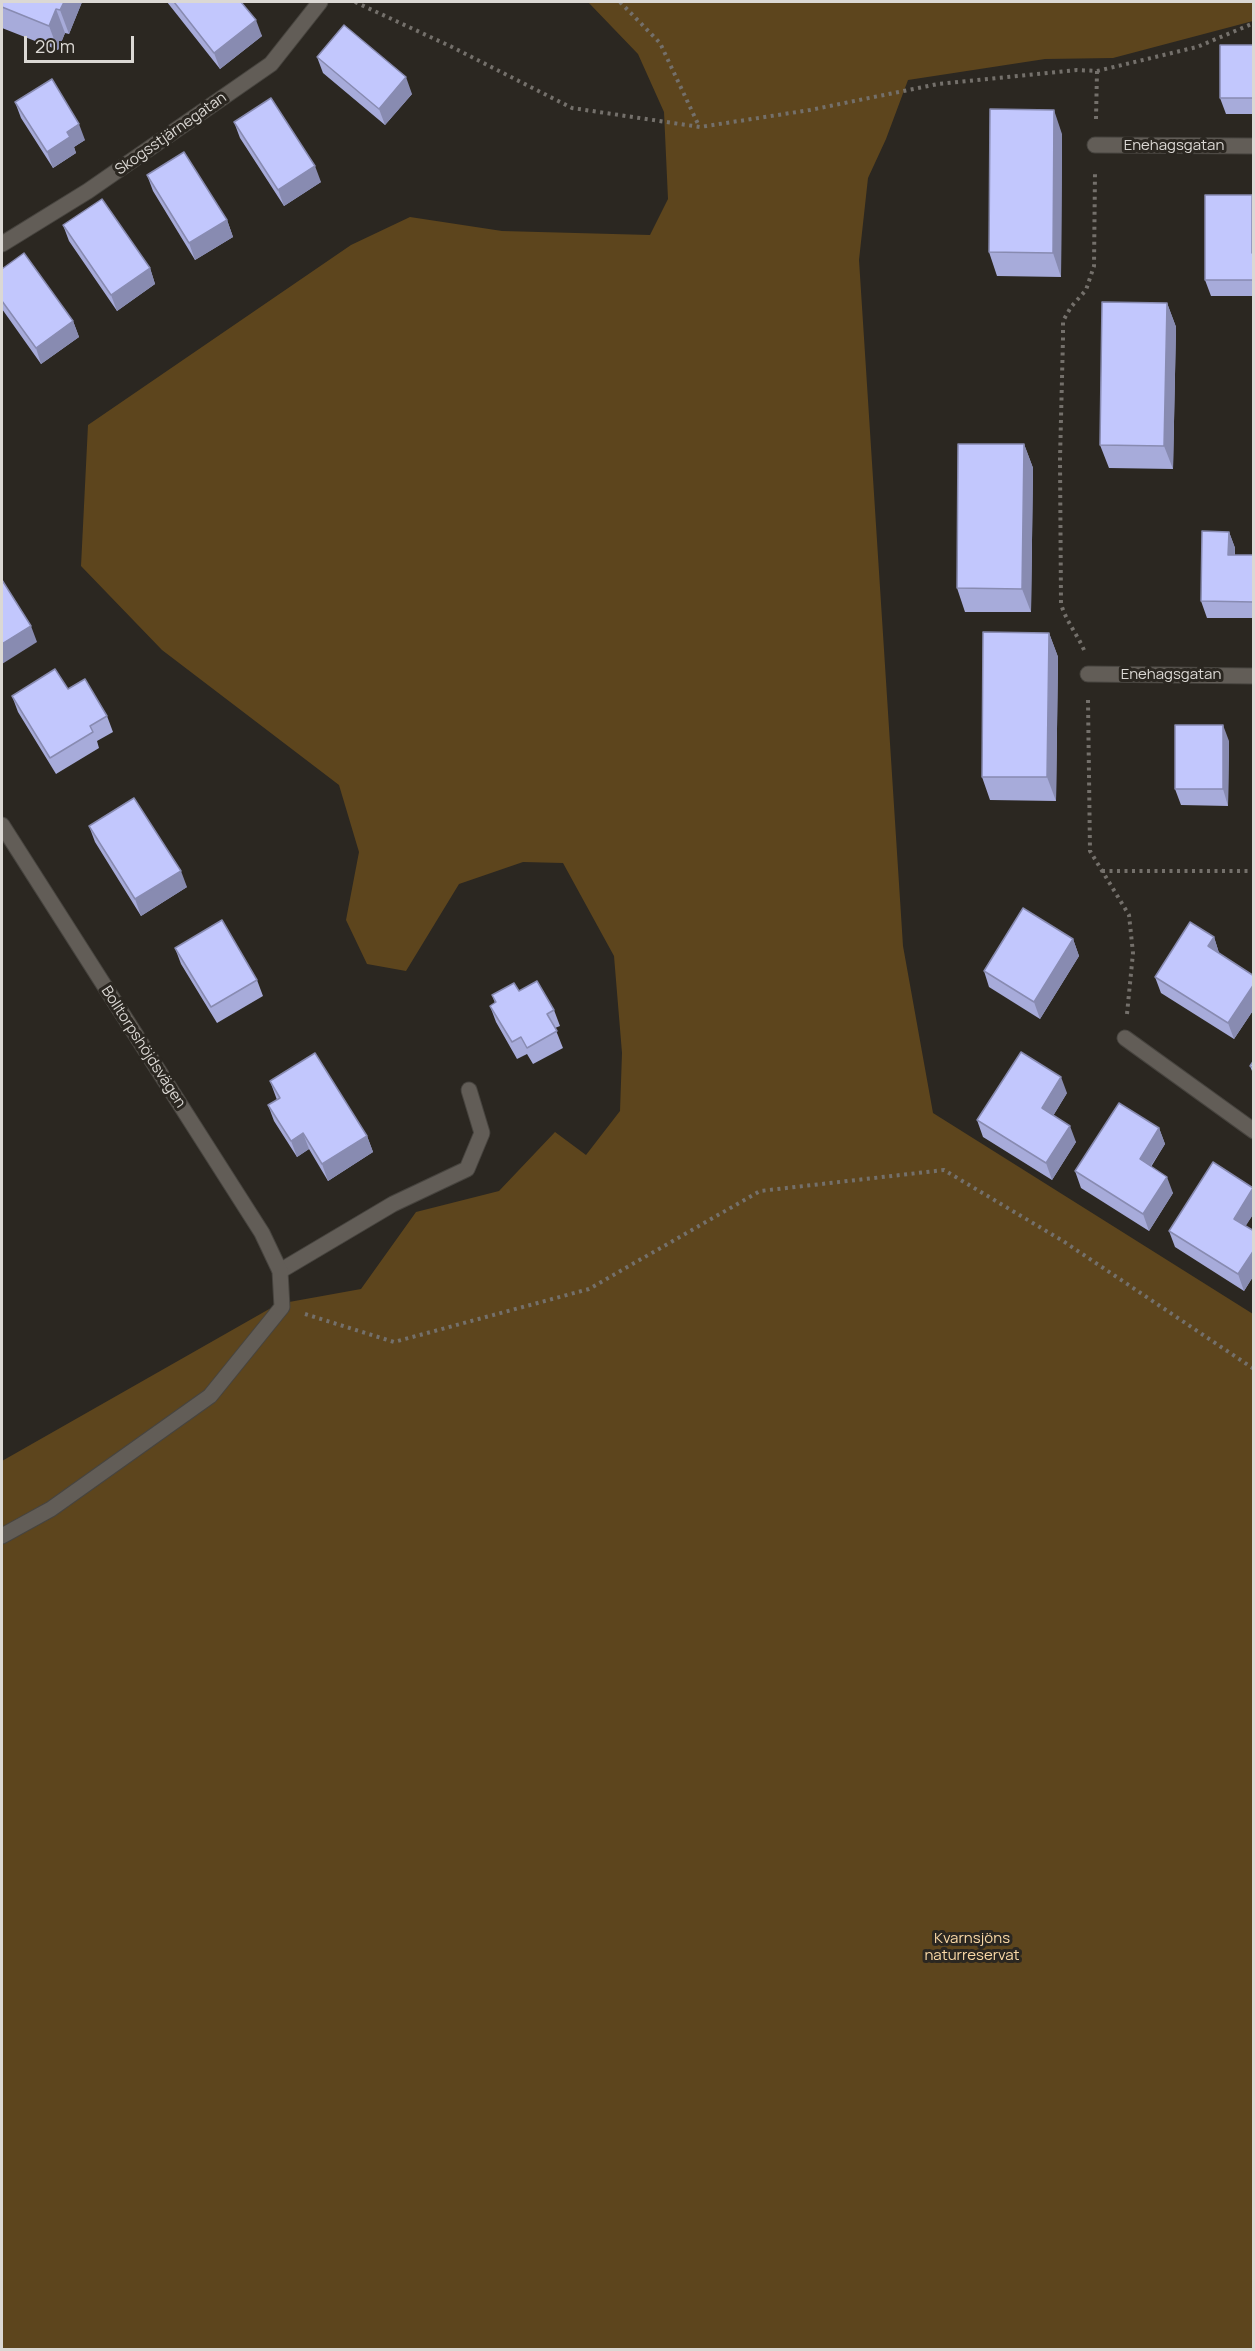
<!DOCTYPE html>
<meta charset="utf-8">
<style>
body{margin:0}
#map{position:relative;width:1255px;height:2351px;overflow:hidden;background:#2b2721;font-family:Manrope,sans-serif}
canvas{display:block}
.frame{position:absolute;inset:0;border:3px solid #dbd8d4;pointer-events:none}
.scale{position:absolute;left:24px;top:36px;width:110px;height:27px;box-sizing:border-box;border:3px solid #dbd8d4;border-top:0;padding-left:8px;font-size:18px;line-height:21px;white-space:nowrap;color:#dbd8d4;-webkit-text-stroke:4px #2b2721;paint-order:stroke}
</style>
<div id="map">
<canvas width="1255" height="2351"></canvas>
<div class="frame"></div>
<div class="scale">20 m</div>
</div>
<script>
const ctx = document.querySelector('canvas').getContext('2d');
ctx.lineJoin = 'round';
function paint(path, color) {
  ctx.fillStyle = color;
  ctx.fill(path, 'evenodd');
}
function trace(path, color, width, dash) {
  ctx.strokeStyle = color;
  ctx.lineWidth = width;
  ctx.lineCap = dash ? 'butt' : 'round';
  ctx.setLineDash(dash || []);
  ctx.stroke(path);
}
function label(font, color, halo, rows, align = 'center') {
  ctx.font = font + ' Manrope,sans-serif';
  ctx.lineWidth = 6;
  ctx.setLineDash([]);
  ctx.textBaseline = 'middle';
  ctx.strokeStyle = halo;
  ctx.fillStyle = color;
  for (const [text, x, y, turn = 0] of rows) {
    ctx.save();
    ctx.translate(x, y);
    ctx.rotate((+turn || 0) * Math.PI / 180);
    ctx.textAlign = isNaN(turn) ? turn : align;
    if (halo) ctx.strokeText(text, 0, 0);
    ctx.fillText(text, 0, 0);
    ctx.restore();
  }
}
paint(new Path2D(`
 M588,2H1253V21L1113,58L1045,59L908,80L886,139L868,178L859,260L903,946L933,1113L1253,1314V2349H2V1461L278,1304L361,1289L416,1212L499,1191L555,1132L586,1155L620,1111L622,1053L614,956L563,863L523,862L459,884L406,971L367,964L346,920L359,852L339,785L162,650L81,566L88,425L351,245L410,217L502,231L650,235L668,199L664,112L638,54Z`), '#5d451d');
const lane = new Path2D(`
 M280,1271L393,1204L467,1169L482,1133L469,1090`);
const street = new Path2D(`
 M1095,145L1254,146
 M2,244L88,191L271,64L320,2
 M1088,674L1254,676
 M2,825L262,1233L280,1271L282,1307L210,1396L51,1509L2,1536
 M1125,1038L1254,1131`);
trace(lane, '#47443f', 17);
trace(street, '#47443f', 17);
trace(new Path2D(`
 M355,2L452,47L572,108L700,127L810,110L938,84L1077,70L1097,71L1197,47L1254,23
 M620,2L660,43L699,126
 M1096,119L1097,71
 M1084,650C1077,634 1066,621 1061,604L1060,459L1063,338V321L1071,307L1086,290L1094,266L1095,172
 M1088,700L1090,851L1129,915L1133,953L1127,1014
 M1102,871H1254
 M305,1314L394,1342L589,1289L760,1191L944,1170L1063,1241L1254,1369`), '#74706b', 4, [3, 4.5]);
trace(lane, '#625d57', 15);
trace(street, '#625d57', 15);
paint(new Path2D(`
 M2,2H82L69,34L65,33L58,50L2,28Z
 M167,2H241L262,36L220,69Z
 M1254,45V114H1226L1220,98Z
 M317,57L412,94L385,125L323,73Z
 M15,102L85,140L74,147L76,153L53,168L21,118Z
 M234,122L321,182L284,206L240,138Z
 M1062,134L1061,277L997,276L989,252Z
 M147,175L227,220L233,237L195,260L153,191Z
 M1252,195L1254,200V296H1211L1205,280Z
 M63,225L150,268L155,284L117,311L69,241Z
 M2,269L73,321L79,337L41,364L2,309Z
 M1167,303L1176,327L1173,469L1109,468L1100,445Z
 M1024,444L1033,468L1031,612H965L957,588Z
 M1229,532L1235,548V555H1254V618H1207L1201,601Z
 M1049,633L1058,657L1056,801L990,800L982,777Z
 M68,689L107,716L113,732L97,741L99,748L56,774L18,712L12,696Z
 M1229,741L1228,806L1181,805L1175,789Z
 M89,826L187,887L141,916L95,842Z
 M1214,937L1219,953L1254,976V1009L1234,1039L1161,993L1155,977Z
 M1073,939L1079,956L1040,1019L989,987L984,971Z
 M175,948L257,980L263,996L217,1023L181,964Z
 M519,991L554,1010L560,1026L555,1028L563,1048L533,1064L527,1054L517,1059L496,1022L490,1006L495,1003L492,995Z
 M1254,1060V1076L1250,1066Z
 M270,1081L367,1136L373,1152L328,1181L309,1149L297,1157L274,1121L268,1105L277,1100Z
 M1067,1093L1053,1116L1076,1142L1052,1180L983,1137L977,1120Z
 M1159,1128L1165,1144L1151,1167L1173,1193L1149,1231L1081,1188L1075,1171Z
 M1253,1188L1254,1213L1245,1226L1254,1231V1275L1244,1291L1175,1247L1169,1231Z`), '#a7abda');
paint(new Path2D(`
 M64,2H82L69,34L60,10Z
 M56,9L65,33L58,50L49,26Z
 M256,20L262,36L220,69L214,53Z
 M406,77L412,94L385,125L379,109Z
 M1054,110L1062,134L1061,277L1053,253Z
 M79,124L85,140L74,147L76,153L53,168L47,152L67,132Z
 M315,166L321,182L284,206L278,190Z
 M1252,195L1254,200V259L1252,253Z
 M227,220L233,237L195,260L189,243Z
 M150,268L155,284L117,311L111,295Z
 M1167,303L1176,327L1173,469L1164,446Z
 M73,321L79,337L41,364L36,348Z
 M1024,444L1033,468L1031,612L1022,589Z
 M1229,532L1235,548L1234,571L1228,555Z
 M31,626L37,642L2,664V644Z
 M1049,633L1058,657L1056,801L1047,777Z
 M1223,725L1229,741L1228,806L1223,789Z
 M181,871L187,887L141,916L135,899Z
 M1214,937L1219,953L1214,962L1208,946Z
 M1073,939L1079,956L1040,1019L1034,1002Z
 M1254,984V1009L1234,1039L1228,1023Z
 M1061,1077L1067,1093L1048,1124L1042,1108Z
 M1070,1126L1076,1142L1052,1180L1046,1163Z
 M1159,1128L1165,1144L1145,1175L1140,1159Z
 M303,1133L309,1149L297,1157L291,1141Z
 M367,1136L373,1152L328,1181L322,1164Z
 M1167,1177L1173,1193L1149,1231L1143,1214Z
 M1253,1188L1254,1213L1240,1235L1234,1219Z
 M1254,1250V1275L1244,1291L1238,1274Z`), '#888bb1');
const building = new Path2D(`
 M2,2H64L60,10L56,9L49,26L2,7Z
 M174,2H241L256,20L214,53Z
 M344,25L406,77L379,109L317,57Z
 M1220,45H1254V98H1220Z
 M52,79L79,124L67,132L70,137L47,152L15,102Z
 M271,98L315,166L278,190L234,122Z
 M990,109L1054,110L1053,253L989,252Z
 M184,152L227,220L189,243L147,175Z
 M1205,195H1252V253H1254V280H1205Z
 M102,199L150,268L111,295L63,225Z
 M24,253L73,321L36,348L2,301V269Z
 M1102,302L1167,303L1164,446L1100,445Z
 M958,444H1024L1022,589L957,588Z
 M1202,531L1229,532L1228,555H1254V602L1201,601Z
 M2,580L31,626L2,644Z
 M983,632L1049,633L1047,777H982Z
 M55,669L68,689L85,679L107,716L90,726L93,732L50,758L12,696Z
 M1175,725H1223V789H1175Z
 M134,798L181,871L135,899L89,826Z
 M1023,908L1073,939L1034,1002L984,971Z
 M222,920L257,980L211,1007L175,948Z
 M1190,922L1214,937L1208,946L1254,976V984L1228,1023L1155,977Z
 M537,981L554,1010L547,1014L557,1031L527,1048L521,1037L512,1042L490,1006L496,1002L492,995L514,983L519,991Z
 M1021,1052L1061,1077L1042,1108L1070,1126L1046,1163L977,1120Z
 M315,1053L367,1136L322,1164L303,1133L291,1141L268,1105L280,1098L270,1081Z
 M1254,1060V1068L1250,1066Z
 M1119,1103L1159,1128L1140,1159L1167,1177L1143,1214L1075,1171Z
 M1213,1162L1253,1188L1234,1219L1254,1231V1250L1238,1274L1169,1231Z`);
paint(building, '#c2c7fd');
trace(building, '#888bb1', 1.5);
label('15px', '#dbd8d4', '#2b2721', [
 ["Skogsstjärnegatan",171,134,-35],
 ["Enehagsgatan",1174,146],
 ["Enehagsgatan",1171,675],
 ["Bolltorpshöjdsvägen",143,1047,57]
]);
label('15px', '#f9d8a6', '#2b2721', [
 ["Kvarnsjöns",972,1939],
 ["naturreservat",972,1956]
]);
</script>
